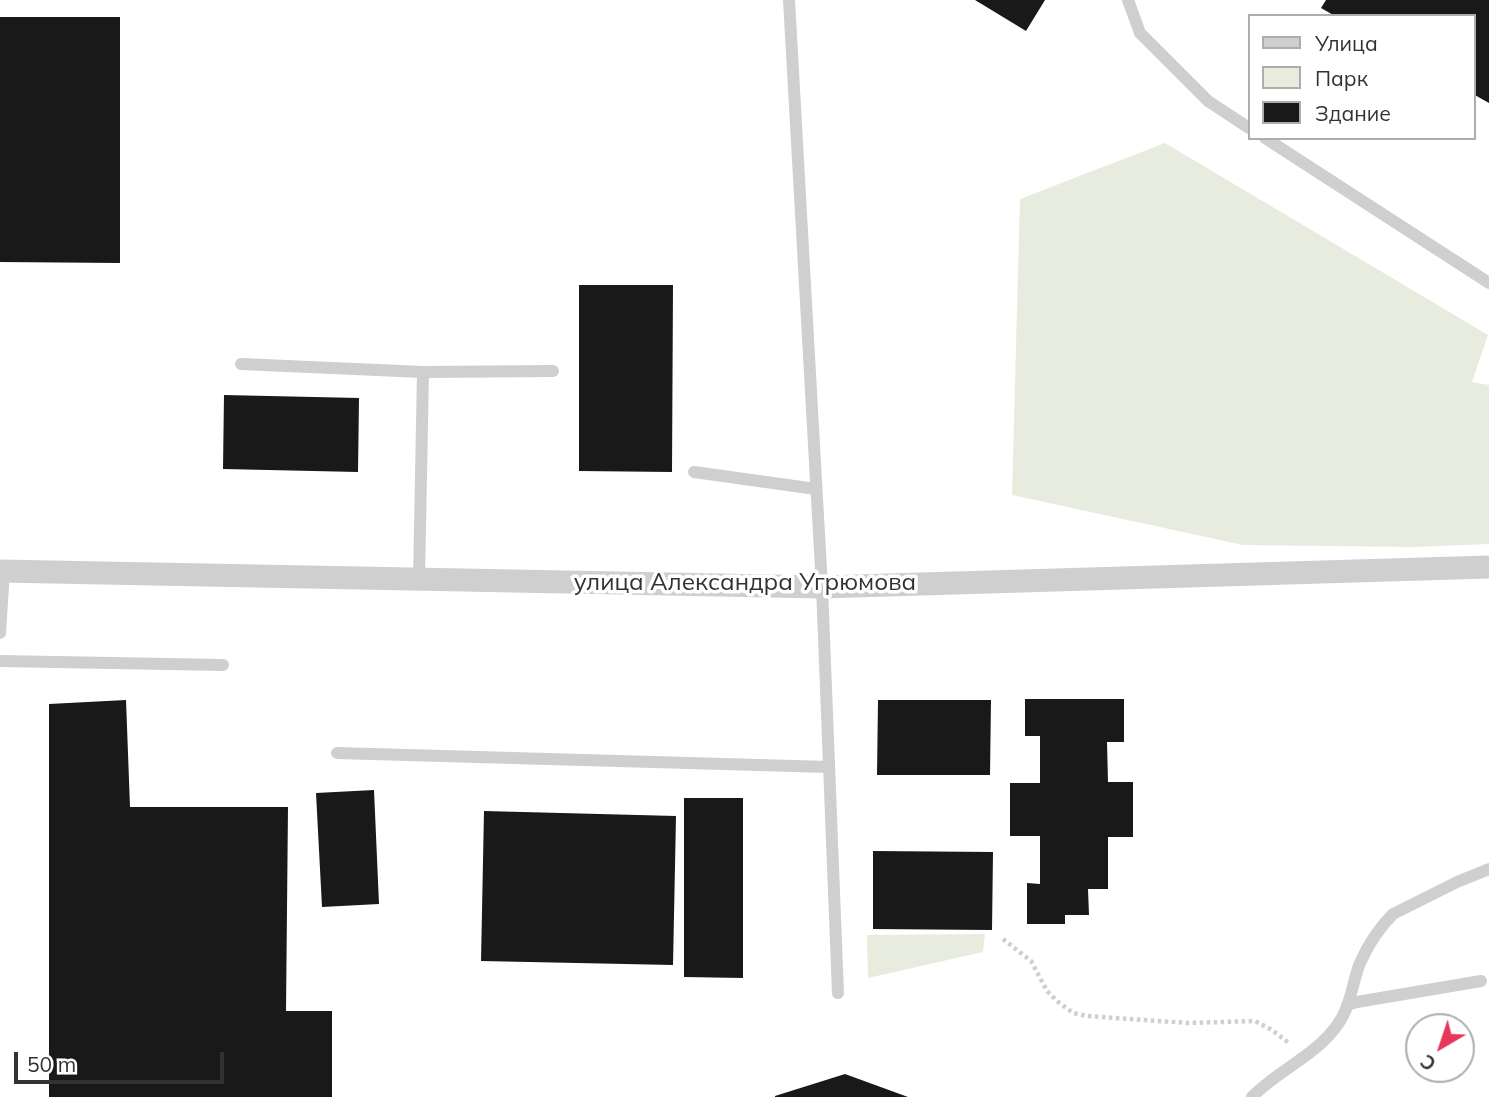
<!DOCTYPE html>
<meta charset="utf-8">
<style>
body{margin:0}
#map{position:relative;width:1489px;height:1097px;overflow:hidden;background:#fff;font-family:Mulish,sans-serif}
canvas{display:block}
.legend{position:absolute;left:1248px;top:14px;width:228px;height:126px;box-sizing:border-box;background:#fff;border:2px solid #adadad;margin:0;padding:9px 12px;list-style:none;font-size:21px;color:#323232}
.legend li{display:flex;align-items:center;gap:14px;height:35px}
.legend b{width:35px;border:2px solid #adadad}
.north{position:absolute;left:1405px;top:1013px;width:70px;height:70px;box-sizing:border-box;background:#fff;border:2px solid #adadad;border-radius:50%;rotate:219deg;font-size:19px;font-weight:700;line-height:28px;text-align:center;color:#323232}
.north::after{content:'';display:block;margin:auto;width:24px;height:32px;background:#e83558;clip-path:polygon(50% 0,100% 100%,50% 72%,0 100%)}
.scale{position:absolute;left:14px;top:1052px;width:210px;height:32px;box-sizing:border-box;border:4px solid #323232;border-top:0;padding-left:9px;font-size:21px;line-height:24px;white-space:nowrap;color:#323232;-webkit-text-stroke:5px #fff;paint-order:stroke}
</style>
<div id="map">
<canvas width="1489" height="1097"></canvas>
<ul class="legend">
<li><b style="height:9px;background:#cfcfcf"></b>Улица</li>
<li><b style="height:19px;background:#e7ecde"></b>Парк</li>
<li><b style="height:19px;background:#191919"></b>Здание</li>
</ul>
<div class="north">С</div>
<div class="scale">50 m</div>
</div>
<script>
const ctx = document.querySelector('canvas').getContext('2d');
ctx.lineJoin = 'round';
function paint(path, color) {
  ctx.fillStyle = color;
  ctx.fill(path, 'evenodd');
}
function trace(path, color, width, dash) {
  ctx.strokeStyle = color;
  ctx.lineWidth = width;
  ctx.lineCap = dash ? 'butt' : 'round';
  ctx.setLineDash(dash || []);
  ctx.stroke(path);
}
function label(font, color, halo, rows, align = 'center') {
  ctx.font = font + ' Mulish,sans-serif';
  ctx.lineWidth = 7;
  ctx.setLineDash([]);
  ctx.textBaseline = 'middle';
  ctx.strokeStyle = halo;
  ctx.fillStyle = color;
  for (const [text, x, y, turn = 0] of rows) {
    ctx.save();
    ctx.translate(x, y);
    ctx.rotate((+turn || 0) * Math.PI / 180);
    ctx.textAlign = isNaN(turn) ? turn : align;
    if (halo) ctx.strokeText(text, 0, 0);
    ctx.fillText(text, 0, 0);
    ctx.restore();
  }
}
paint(new Path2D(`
 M1165,143L1488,335L1472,382L1489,385V544L1414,547L1243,545L1012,495L1020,199Z
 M985,934L983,952L868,978L867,935Z`), '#e7ecde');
paint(new Path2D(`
 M975,0H1045L1026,31Z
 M1326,0H1489V103L1473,94V16H1335L1321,8Z
 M0,17H120V263L0,262Z
 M579,285H673L672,472L579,471Z
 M224,395L359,398L358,472L223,469Z
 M1025,699H1124V742H1107L1108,782H1133V837H1108V889H1088L1089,915H1065V924H1027V883L1040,884V836H1010V783H1040V736H1025Z
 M126,700L130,807H288L286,1011H332V1097H49V704Z
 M878,700H991L990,775H877Z
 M374,790L379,904L322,907L316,793Z
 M684,798H743V978L684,977Z
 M484,811L676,816L673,965L481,961Z
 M873,851L993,852L992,930L873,929Z
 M845,1074L908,1097H775V1096Z`), '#191919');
trace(new Path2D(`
 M1003,939L1031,961L1047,991L1057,1001L1073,1013L1087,1016L1188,1023L1255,1021L1272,1030L1290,1044`), '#cfcfcf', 4.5, [3.5, 3.5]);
trace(new Path2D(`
 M789,0L822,587L838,993
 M1128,0L1140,33L1208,101L1249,128
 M1265,138L1489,283
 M241,364L423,372L553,371
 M694,472L816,489
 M419,579L423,372
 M0,633L4,571
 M0,661L223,665
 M337,753L829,767
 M1347,1005L1357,1002L1481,981
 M1252,1097C1278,1070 1316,1056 1338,1024C1351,1006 1352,983 1360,963C1368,945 1379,928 1393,914L1457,882L1489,869`), '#cfcfcf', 12);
trace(new Path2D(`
 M0,571L822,587L1489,567`), '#cfcfcf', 23);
label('24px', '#323232', '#fff', [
 ["улица Александра Угрюмова",745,583]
]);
</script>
